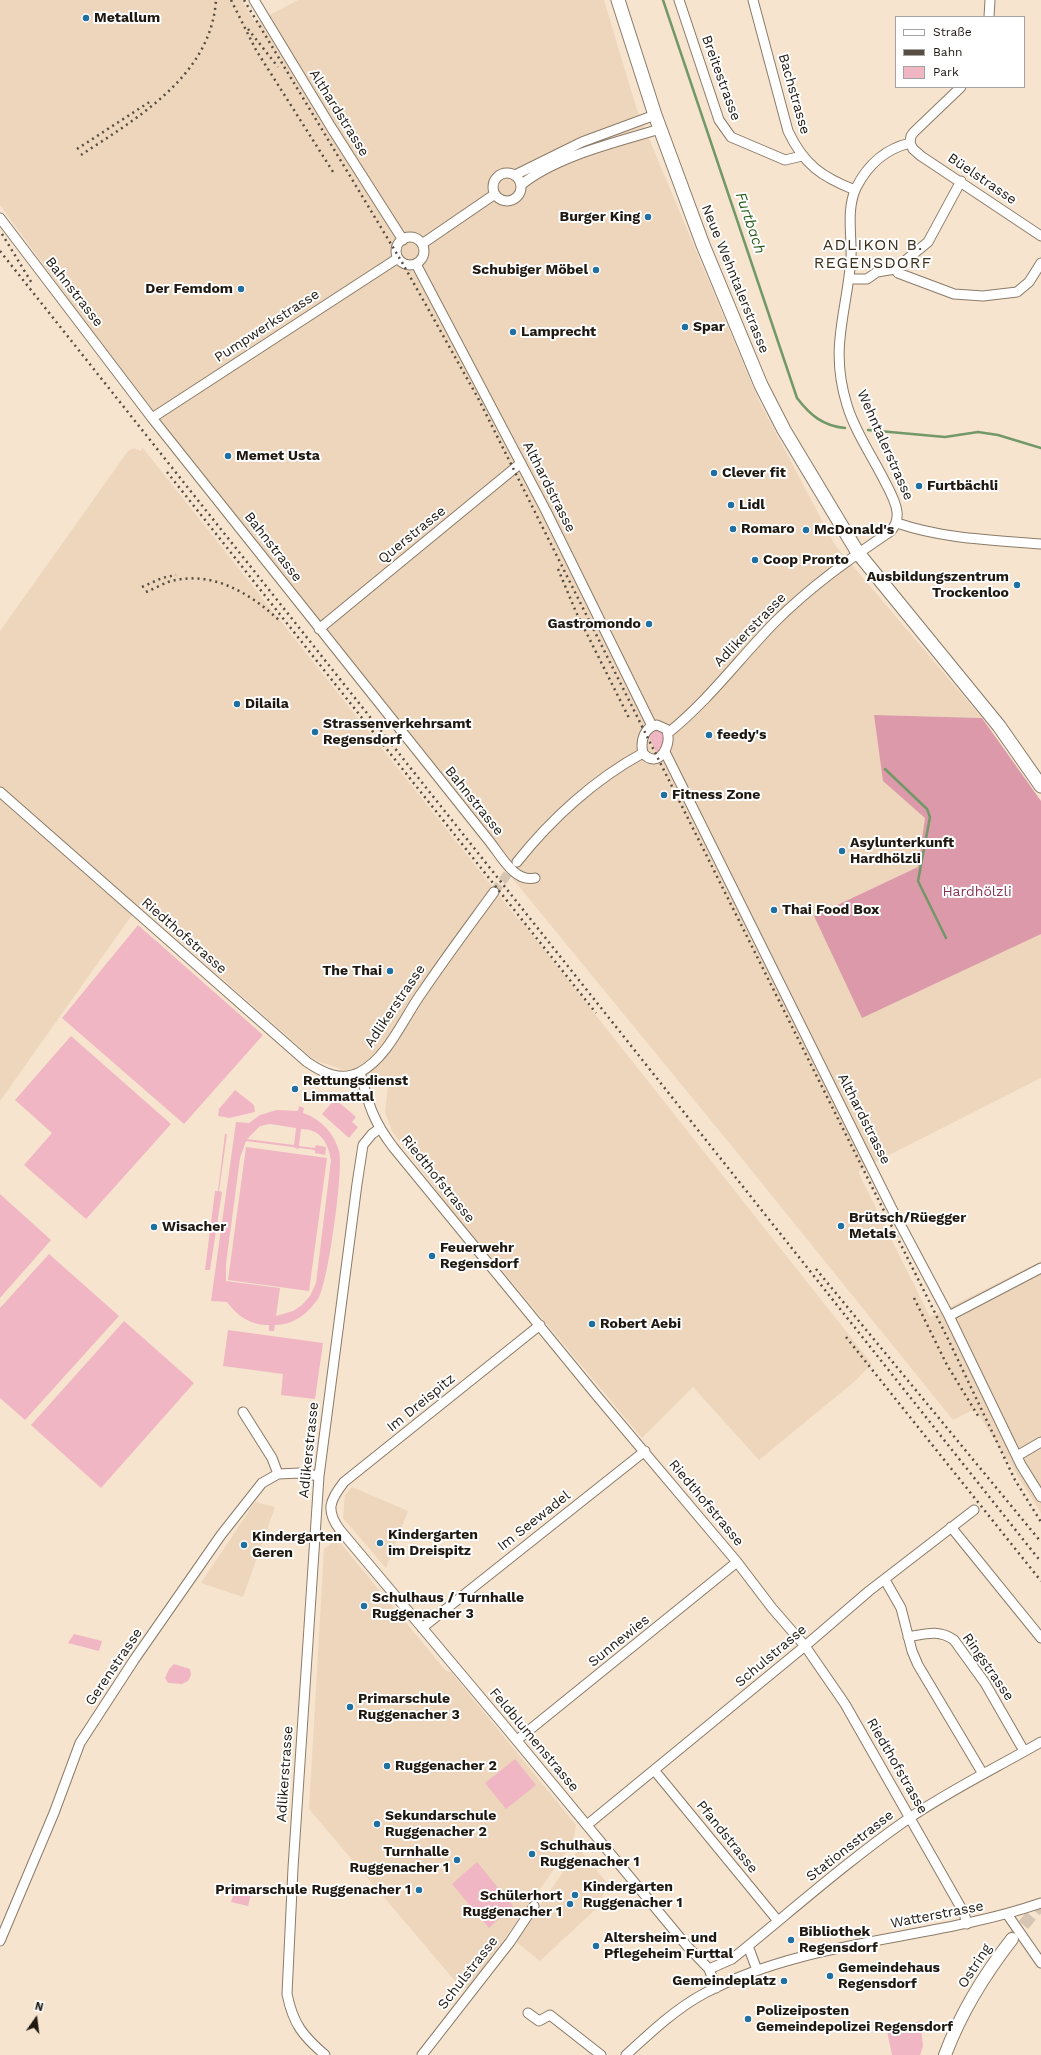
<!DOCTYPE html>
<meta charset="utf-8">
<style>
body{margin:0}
#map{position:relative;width:1041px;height:2055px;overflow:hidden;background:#f6e4cf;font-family:"Work Sans",sans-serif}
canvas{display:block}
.legend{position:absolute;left:895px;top:16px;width:130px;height:72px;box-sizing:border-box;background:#fff;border:1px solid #a5a39f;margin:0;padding:5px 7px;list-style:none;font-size:12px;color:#1e1810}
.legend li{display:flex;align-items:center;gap:8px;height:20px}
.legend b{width:20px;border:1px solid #a5a39f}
.north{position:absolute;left:16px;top:1999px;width:40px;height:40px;-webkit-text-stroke:3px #fff;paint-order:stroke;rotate:14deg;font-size:11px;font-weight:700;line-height:16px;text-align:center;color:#1e1810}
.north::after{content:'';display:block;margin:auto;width:14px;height:18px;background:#1e1810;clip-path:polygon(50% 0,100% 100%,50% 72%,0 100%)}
</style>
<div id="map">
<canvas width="1041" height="2055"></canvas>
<ul class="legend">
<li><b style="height:5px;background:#fff"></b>Straße</li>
<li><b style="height:5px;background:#574d42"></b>Bahn</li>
<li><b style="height:11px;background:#f0b6c4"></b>Park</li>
</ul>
<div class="north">N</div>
</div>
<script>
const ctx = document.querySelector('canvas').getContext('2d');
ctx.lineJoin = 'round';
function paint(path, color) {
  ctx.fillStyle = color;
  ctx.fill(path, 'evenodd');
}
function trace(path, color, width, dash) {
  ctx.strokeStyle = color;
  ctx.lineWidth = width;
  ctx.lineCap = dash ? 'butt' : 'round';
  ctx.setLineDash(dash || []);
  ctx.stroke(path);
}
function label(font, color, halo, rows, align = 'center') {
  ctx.font = font + ' "Work Sans",sans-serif';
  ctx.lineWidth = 4;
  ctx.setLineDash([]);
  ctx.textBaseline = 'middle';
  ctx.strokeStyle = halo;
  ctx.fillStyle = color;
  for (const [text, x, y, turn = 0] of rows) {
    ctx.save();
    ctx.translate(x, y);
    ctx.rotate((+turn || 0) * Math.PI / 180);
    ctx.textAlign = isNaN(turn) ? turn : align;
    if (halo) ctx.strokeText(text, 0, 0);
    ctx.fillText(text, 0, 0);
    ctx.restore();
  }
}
paint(new Path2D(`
 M0,0H242L255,23L298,0H604L637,110L759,401L835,545L982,718L874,715L884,781L925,817L919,867L814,916L1041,934V1078L881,1159L858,1172L930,1317L1041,1261V1513L975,1409L953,1420L735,1150L476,834L135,405L64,293L0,205Z
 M142,447L517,918L522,922L872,1364L854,1382L759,1460L693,1387L642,1438L443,1200L392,1131L385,1112L388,1085L317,1061L311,1057L139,905L0,1101V631L128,451L134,448L141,451Z
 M352,1487L408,1511L386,1568L343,1518L345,1495Z
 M255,1502L275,1507L243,1597L201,1583Z
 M337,1539L446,1671L451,1672L576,1825L573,1843L469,1988H461L309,1809L324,1549Z
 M579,1849L608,1884L598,1907L540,1961L515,1941Z`), '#edd6bc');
paint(new Path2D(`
 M658,729L664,734C664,742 663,747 657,754L649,736L651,732Z
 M138,925L263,1035L184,1124L62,1018Z
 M71,1036L171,1124L86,1219L24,1165L52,1133L15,1100Z
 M235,1090L254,1105L255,1112L229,1118L218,1116L219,1109Z
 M335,1099L356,1117L352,1122L358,1127L349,1138L322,1114Z
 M299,1106L304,1108L303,1113C321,1119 334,1133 339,1151C344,1168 328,1282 319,1297C309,1313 294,1325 275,1325L274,1331H269V1325C252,1326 237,1316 227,1302L211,1301L236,1122L249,1123L260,1115L277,1110L298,1111ZM270,1124L296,1128L294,1145L247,1139L260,1126ZM301,1129C320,1129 328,1142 331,1160L316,1283L310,1296L302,1305L293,1311L276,1316L280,1288L226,1281V1264L240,1158L246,1141L293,1147L298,1149L299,1148L315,1150V1153L325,1155L326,1147L316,1145L315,1148L299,1146Z
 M225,1134H227L219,1191L222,1192L210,1270H205L215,1191H218Z
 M246,1147L327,1158L309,1291L228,1280Z
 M0,1194L51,1240L0,1298Z
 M49,1254L119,1316L25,1420L0,1398V1308Z
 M124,1321L194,1383L101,1488L31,1425Z
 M228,1330L323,1343L315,1399L281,1395L283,1374L223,1366Z
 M74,1634L102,1641L99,1651L68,1643Z
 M174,1664L190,1669L191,1675L188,1681L182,1684L168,1683L165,1678L169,1669Z
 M515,1759L536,1785L506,1809L485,1783Z
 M477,1862L513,1906L489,1928L452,1884Z
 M236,1887L252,1891L248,1906L231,1902Z
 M920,2021L923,2046L920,2055H892L887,2031Z`), '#f0b6c4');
paint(new Path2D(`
 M874,715L982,718L1041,801V934L862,1018L814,916L918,867L925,818L883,781Z`), '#dc99aa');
trace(new Path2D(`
 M663,0L797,398C810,415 823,426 845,428
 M868,430L945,437L978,432L998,435L1041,448
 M885,769L927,809L930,817L918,881L946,938`), '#729868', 2.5);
trace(new Path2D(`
 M494,892L516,863`), '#d6c5b2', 9, [9, 4.5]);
trace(new Path2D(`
 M1012,1939L1041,1904`), '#d6c5b2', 12, [12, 6]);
const street = new Path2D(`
 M254,0L331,127L403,240
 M679,0L719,120L731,137L785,160L802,156
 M753,0L788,131C804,165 822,177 855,190
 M989,17L990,0
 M910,143L913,149L921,156L1041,236
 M910,143L911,136L914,132L961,87
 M493 187a14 14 0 1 1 28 0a14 14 0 1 1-28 0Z
 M515,175L582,142L655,115
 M521,185C556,156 617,142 660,129
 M0,218L152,418L490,842C501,856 515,883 535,878
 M396 251a14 14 0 1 1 28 0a14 14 0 1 1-28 0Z
 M422,244L495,194
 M416,264L546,511L652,726
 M895,269L898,273L954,294L983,296L1017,292L1029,282L1041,263
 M849,279H867L877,272L895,269L928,242L961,181
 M152,418L398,258
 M897,523C944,539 992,540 1041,544
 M319,629L521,463
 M657,725L666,729C674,744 658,771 643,753C640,741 644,727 657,725Z
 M668,733C708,701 739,659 774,623C811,586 848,560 891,531C896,525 898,520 897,512C896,500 887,486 882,476C870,453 854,429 847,405C829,347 847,313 851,258C852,235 846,210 856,188C867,166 885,149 910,143
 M665,752L891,1207L949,1316L1021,1465L1041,1497
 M0,792L307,1062C323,1073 341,1082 360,1072C388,1058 405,1015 423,991C446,957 470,925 494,892
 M517,862C551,819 595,779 643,753
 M360,1072C369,1105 372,1119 393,1147L597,1396L737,1562L772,1608L805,1646L845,1704L964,1913L967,1924
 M949,1316L1041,1268
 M540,1325L344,1482C330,1500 325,1510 340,1530L503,1724L687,1946L709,1969L716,1988
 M243,1412L272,1458L278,1474
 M1017,1456L1041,1442
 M951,1527L1041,1638
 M885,1580L901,1608L912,1651L918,1665L983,1774
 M422,1628L645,1451
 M908,1637C925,1634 939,1629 954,1640L985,1683L1024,1751
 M517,1740L737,1562
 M654,1770L778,1921
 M587,1825L805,1646L869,1591L974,1510
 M1007,1914L1041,1963
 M0,1941L54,1813L80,1743L134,1660L221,1535L262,1483L278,1474L300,1473L319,1476
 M748,1946L757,1970
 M709,1969L732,1959C789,1913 845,1863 905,1821C948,1791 996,1768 1041,1742
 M528,2013L539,2021L550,2015L601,2055
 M325,2055C303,2036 293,2024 287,1994L293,1868L319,1476L357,1184L363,1145L372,1134L379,1129
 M422,2055L510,1942L534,1906
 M626,2055C650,2033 675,2009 705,1993C809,1938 931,1941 1041,1903`);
const secondary = new Path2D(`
 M945,2055C961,2012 984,1975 1012,1939`);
const primary = new Path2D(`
 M618,0L655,115L703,245L761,385L784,430L858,553L999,726L1041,786`);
trace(street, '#8b7b68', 11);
trace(secondary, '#8b7b68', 14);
trace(primary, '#8b7b68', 15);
trace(street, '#fff', 9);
trace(secondary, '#fff', 12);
trace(primary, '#fff', 13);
trace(new Path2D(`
 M231,0L256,50L335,175
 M244,0L403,264L478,398L948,1339L1015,1480L1041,1522
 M248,29L278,67
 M77,149L151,101
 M81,155C137,118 211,76 216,0
 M2,234L33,285
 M0,251L1041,1562
 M167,472L596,1013
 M558,569L576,612L629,718
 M142,587L162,578L176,575
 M146,592C153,589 161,585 168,582C211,569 250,593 280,621
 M816,1269L1041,1542
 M914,1298L947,1365L980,1419
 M846,1337L1041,1581`), '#574d42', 2.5, [2, 4]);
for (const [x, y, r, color] of [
 [86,18,4,"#1f6fa0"],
 [648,217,4,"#1f6fa0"],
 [596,270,4,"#1f6fa0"],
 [241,289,4,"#1f6fa0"],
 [685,327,4,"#1f6fa0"],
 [513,332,4,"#1f6fa0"],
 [228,456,4,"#1f6fa0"],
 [714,473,4,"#1f6fa0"],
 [919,486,4,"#1f6fa0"],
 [731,505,4,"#1f6fa0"],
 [733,529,4,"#1f6fa0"],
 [806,530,4,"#1f6fa0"],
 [755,560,4,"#1f6fa0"],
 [1017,585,4,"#1f6fa0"],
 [649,624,4,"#1f6fa0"],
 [237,704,4,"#1f6fa0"],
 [315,732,4,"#1f6fa0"],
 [709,735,4,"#1f6fa0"],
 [664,795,4,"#1f6fa0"],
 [842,851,4,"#1f6fa0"],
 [774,910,4,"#1f6fa0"],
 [390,971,4,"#1f6fa0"],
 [295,1089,4,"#1f6fa0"],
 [841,1226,4,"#1f6fa0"],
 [154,1227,4,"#1f6fa0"],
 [432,1256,4,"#1f6fa0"],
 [592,1324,4,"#1f6fa0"],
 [380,1543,4,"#1f6fa0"],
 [244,1545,4,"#1f6fa0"],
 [364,1606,4,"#1f6fa0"],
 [350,1707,4,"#1f6fa0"],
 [387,1766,4,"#1f6fa0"],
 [377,1824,4,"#1f6fa0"],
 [532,1854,4,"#1f6fa0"],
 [457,1860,4,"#1f6fa0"],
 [419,1890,4,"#1f6fa0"],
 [575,1895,4,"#1f6fa0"],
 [570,1904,4,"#1f6fa0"],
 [791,1940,4,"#1f6fa0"],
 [596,1946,4,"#1f6fa0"],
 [830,1976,4,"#1f6fa0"],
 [784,1981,4,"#1f6fa0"],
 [748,2019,4,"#1f6fa0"]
]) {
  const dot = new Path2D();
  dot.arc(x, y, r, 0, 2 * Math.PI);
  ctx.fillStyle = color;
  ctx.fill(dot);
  trace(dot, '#fff', 1.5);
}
label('bold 14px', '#1e1810', '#fff', [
 ["Metallum",94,18],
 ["Burger King",640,217,"right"],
 ["Schubiger Möbel",588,270,"right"],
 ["Der Femdom",233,289,"right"],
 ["Spar",693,327],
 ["Lamprecht",521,332],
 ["Memet Usta",236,456],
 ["Clever fit",722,473],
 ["Furtbächli",927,486],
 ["Lidl",739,505],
 ["Romaro",741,529],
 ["McDonald's",814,530],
 ["Coop Pronto",763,560],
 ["Ausbildungszentrum",1009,577,"right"],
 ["Trockenloo",1009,593,"right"],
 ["Gastromondo",641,624,"right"],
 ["Dilaila",245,704],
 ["Strassenverkehrsamt",323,724],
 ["Regensdorf",323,740],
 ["feedy's",717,735],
 ["Fitness Zone",672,795],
 ["Asylunterkunft",850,843],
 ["Hardhölzli",850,859],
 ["Thai Food Box",782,910],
 ["The Thai",382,971,"right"],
 ["Rettungsdienst",303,1081],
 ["Limmattal",303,1097],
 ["Brütsch/Rüegger",849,1218],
 ["Metals",849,1234],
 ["Wisacher",162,1227],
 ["Feuerwehr",440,1248],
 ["Regensdorf",440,1264],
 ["Robert Aebi",600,1324],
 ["Kindergarten",388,1535],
 ["im Dreispitz",388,1551],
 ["Kindergarten",252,1537],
 ["Geren",252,1553],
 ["Schulhaus / Turnhalle",372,1598],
 ["Ruggenacher 3",372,1614],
 ["Primarschule",358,1699],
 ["Ruggenacher 3",358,1715],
 ["Ruggenacher 2",395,1766],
 ["Sekundarschule",385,1816],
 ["Ruggenacher 2",385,1832],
 ["Schulhaus",540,1846],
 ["Ruggenacher 1",540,1862],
 ["Turnhalle",449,1852,"right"],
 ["Ruggenacher 1",449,1868,"right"],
 ["Kindergarten",583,1887],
 ["Ruggenacher 1",583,1903],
 ["Primarschule Ruggenacher 1",411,1890,"right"],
 ["Schülerhort",562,1896,"right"],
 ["Ruggenacher 1",562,1912,"right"],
 ["Bibliothek",799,1932],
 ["Regensdorf",799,1948],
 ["Altersheim- und",604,1938],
 ["Pflegeheim Furttal",604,1954],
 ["Gemeindehaus",838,1968],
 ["Regensdorf",838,1984],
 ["Gemeindeplatz",776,1981,"right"],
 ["Polizeiposten",756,2011],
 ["Gemeindepolizei Regensdorf",756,2027]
], 'left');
label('14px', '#1e1810', '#fff', [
 ["Breitestrasse",721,78,70],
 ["Bachstrasse",794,94,74],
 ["Althardstrasse",339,113,58],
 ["Büelstrasse",982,179,34],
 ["Neue Wehntalerstrasse",735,279,68],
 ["Bahnstrasse",74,292,52],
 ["Pumpwerkstrasse",267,326,-33],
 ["Wehntalerstrasse",885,445,66],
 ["Althardstrasse",549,487,63],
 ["Querstrasse",412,535,-39],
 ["Bahnstrasse",273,547,52],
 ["Adlikerstrasse",750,630,-46],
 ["Bahnstrasse",474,801,51],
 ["Riedthofstrasse",184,936,41],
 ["Adlikerstrasse",395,1006,-56],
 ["Althardstrasse",864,1119,63],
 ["Riedthofstrasse",438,1179,51],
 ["Im Dreispitz",421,1403,-39],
 ["Adlikerstrasse",309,1450,-84],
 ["Riedthofstrasse",706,1503,50],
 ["Im Seewadel",534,1521,-38],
 ["Sunnewies",619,1641,-39],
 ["Schulstrasse",771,1656,-40],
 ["Gerenstrasse",114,1667,-56],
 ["Ringstrasse",988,1667,55],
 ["Feldblumenstrasse",534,1740,50],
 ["Riedthofstrasse",897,1766,60],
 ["Adlikerstrasse",285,1774,-86],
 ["Pfandstrasse",727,1837,51],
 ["Stationsstrasse",850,1846,-38],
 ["Watterstrasse",937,1915,-11],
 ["Ostring",975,1966,-57],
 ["Schulstrasse",468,1973,-52]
]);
label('14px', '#86354f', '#fff', [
 ["Hardhölzli",977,892]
]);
label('italic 15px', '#285c18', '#fff', [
 ["Furtbach",750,223,71]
]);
ctx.letterSpacing = '1px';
label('16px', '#3d2f1e', '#fff', [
 ["ADLIKON B.",873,245],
 ["REGENSDORF",873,263]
]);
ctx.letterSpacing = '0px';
</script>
